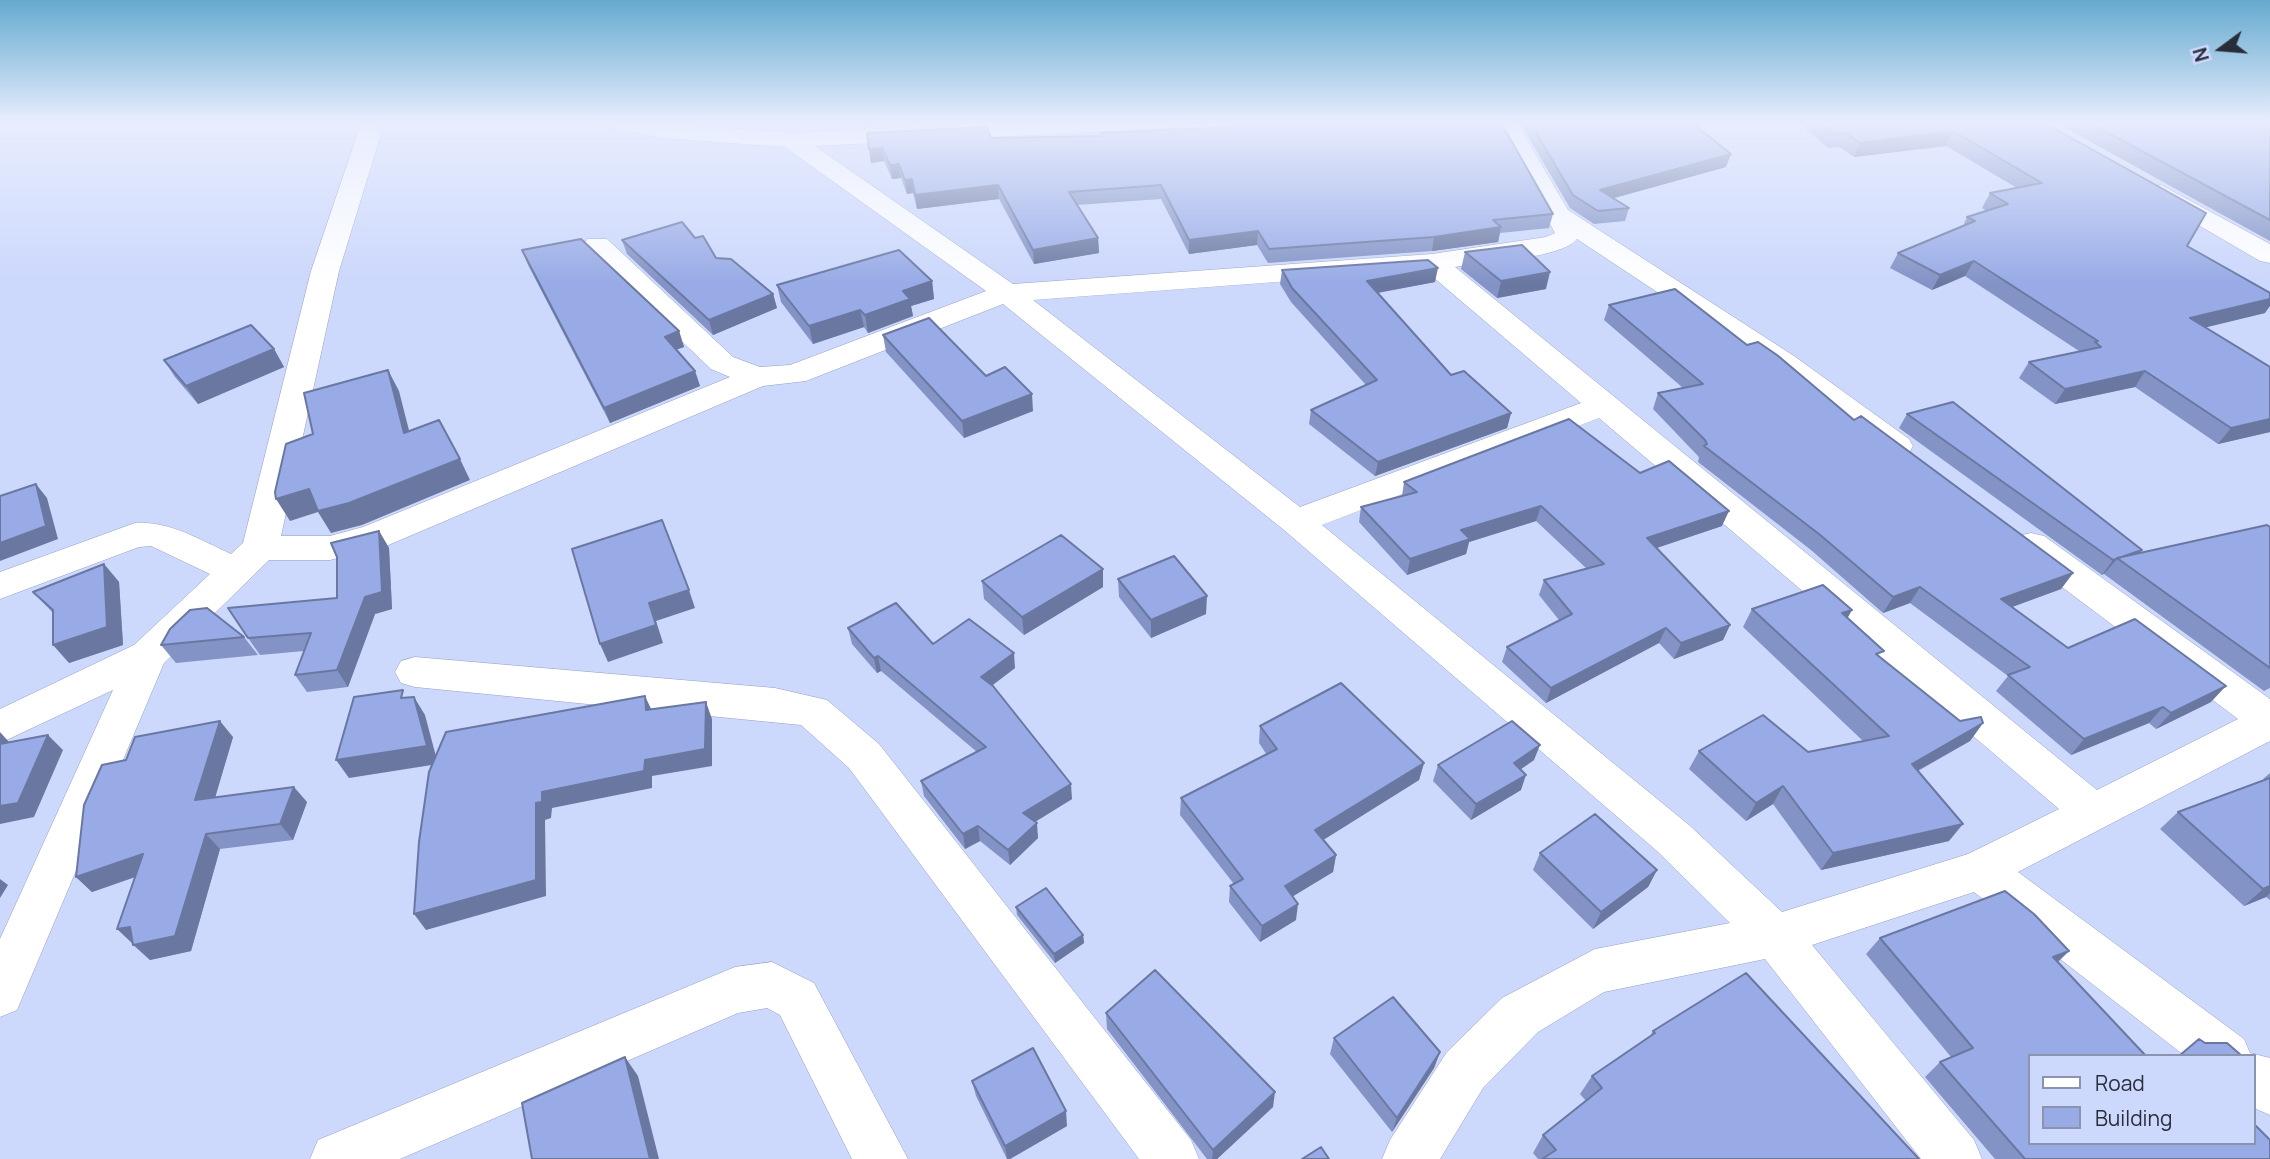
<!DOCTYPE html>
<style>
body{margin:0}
#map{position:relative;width:2270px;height:1159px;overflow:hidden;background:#ccd8fc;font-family:Manrope,sans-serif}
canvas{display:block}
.legend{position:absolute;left:2028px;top:1054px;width:228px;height:91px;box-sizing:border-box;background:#ccd8fc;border:2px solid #8a94ae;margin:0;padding:9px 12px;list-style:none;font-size:21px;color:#282d3a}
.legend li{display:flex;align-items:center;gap:14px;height:35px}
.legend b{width:35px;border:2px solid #8a94ae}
.north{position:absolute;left:2186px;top:14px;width:70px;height:70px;-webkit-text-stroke:5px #ccd8fc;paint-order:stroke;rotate:254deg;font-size:19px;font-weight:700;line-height:28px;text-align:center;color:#282d3a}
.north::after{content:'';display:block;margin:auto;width:24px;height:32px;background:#282d3a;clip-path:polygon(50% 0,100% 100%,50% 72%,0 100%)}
</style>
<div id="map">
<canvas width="2270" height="1159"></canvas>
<ul class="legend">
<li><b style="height:9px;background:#fff"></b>Road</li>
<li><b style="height:19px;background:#98abe6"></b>Building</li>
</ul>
<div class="north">N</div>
</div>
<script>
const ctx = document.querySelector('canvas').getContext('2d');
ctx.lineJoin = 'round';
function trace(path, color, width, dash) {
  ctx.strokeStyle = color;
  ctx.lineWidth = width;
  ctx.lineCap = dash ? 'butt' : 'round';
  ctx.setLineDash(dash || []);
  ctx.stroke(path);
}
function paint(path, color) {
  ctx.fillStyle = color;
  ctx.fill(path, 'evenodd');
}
const street = new Path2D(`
 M362,121H385L339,271L281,536H330L363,527L730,377L711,369L587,251L584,245L587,239H607L733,357L760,367L790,365L986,291L785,147L662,138L603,126L600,121H645L791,133L1040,121H1184L1181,126L1173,128L815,146L1013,284L1432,254L1546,237L1555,233L1493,121H1516L1568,210L1794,356L1909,439L1913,446L1909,453L1897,456L1885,453L1772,368L1577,239C1563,258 1480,263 1455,267L2097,790L2238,719L2018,554L2013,545L2018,536L2031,533L2044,536L2270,699V741L2018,872L2244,1039L2250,1053L2270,1058V1115L2254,1108V1056H2185L1974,892L1812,945L1974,1140L1982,1159H1921L1765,959L1604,992L1538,1032L1483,1088L1440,1159H1382L1390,1140L1447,1052L1502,998L1595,949L1730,923L1657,851L1284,530L1003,304L806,381L763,386L386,546L330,560H269L164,663L17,1010L0,1017V939L113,690L0,743V709L134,645L210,574L151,546L139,547L0,599V572L135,523C170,521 200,540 231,554L243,543L311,271ZM1426,271L1581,403L1300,507L1033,300ZM1599,418L2059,809L1968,854L1782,912L1689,825L1322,525Z
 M2161,185L2270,244V263L2260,261L2152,198L2148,193L2152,188Z
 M415,657L775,688L827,700L879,744L1191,1140L1199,1159H1139L849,768L801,725L415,687L401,683L395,672L401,661Z
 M772,962L814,983L908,1159H852L780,1015L767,1008L738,1013L400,1159H310L318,1140L718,974L735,967Z`);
trace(street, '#95a0c2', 1);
paint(street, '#fff');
paint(new Path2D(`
 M864,121H981L865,127Z
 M1215,121H1346L1350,125L1553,214L1549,228L1500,233L1498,242L1432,251L1268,263L1257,245L1189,254L1161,199L1077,205L1098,238L1099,253L1034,264L999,199L917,209L913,193L907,194L901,178L892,179L884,161L871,163L867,133L991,138L1101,136L1219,127Z
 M1519,121H1694L1701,125L1699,129L1726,167L1614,198L1629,208L1625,221L1594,224L1570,208Z
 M1797,121H2041L2265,313L2205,327L2270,367V432L2218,444L2135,387L2055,404L2019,378L2029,362L2079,351L1965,276L1932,290L1890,268L1898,253L1963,226L1967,217L1987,211L1982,208L1990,193L2017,188L1946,146L1854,157L1840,147L1828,148Z
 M2053,121H2270V241Z
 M695,238L716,258L773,294L777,308L713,335L627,254L622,240Z
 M522,250L679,331L684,347L677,349L695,371L700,386L610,423L528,265Z
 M1465,252L1546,289L1497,298L1461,269Z
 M1282,270L1435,282L1378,293L1451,375L1511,413L1507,428L1375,476L1309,424L1311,410L1366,385L1291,302L1280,284Z
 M932,281L934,299L911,306L913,316L868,333L864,327L813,344L781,302L777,285Z
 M1609,305L1747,345L2073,573L2061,589L2012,607L2068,648L2211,702L2156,729L2149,723L2071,755L1996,691L2008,676L1910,603L1883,613L1811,550L1698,462L1699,458L1698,456L1653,409L1658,393L1683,388L1604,320Z
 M883,335L986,376L1033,411L964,438L886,352Z
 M274,349L284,367L198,404L175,377L164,360Z
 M1907,414L2139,553L2270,527V688L2264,691L2104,574L2105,573L2102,575L1899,428Z
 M1640,473L1722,526L1657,548L1730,625L1723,640L1674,659L1659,643L1546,703L1502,662L1507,647L1559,620L1539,595L1544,580L1587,569L1536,521L1469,542L1466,554L1407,575L1359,522L1361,507L1402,496L1404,482Z
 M379,531L389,548L392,609L375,614L348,687L307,692L295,675L304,651L260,655L248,638L337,598Z
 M104,564L119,582L123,645L69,663L53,613L33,592Z
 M1103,569V587L1024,635L984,599L982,581Z
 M1118,579L1206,614L1151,638L1119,597Z
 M1752,609L1847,618L1880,657L1960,721L1983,723L1970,741L1918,771L1949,841L1821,870L1773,804L1746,821L1689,769L1699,751L1808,752L1863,741L1743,627Z
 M848,628L933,644L1015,668L993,685L1072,799L1035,822L1038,838L1010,865L980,841L965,849L924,796L921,781L977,752L881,671L877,673L852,644Z
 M244,637L258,655L176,663L161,645Z
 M1260,726L1424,763L1419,780L1323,840L1336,855L1333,872L1292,896L1296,920L1260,942L1229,902L1230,886L1234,884L1180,815L1181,798L1267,755L1259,743Z
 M233,737L215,797L307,802L293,840L220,849L191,951L150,960L133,945L135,877L92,892L76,877L126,760Z
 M1534,760L1521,769V790L1471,820L1433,781L1438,765Z
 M2270,773V900L2266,897L2244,906L2160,829L2178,812L2265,780L2263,779Z
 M1540,853L1657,870L1648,887L1593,929L1533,870Z
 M1016,907L1083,935L1084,943L1055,963L1017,915Z
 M1880,938L2069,951L2058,962L2030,1056L2270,1159H1995L1925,1077L1940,1062L1951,1057L1866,954Z
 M1106,1013L1273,1107L1217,1159H1207L1107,1029Z
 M1653,1031L1919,1159H1538L1533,1153L1543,1135L1586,1101L1580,1094L1592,1076L1649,1038Z
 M1334,1038L1440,1052L1434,1068L1392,1132L1330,1054Z
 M972,1081L1067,1126L1010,1159H1007L976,1096Z`), '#8393c6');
paint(new Path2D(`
 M1953,131L1946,146L1854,157L1860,143Z
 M882,148L884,161L871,163L869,149Z
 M1731,154L1726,167L1596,203L1600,190Z
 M899,164L901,178L892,179L890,165Z
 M912,179L913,193L907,194L905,180Z
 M998,185L999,199L917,209L915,195Z
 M1501,227L1498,242L1432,251L1434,237Z
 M1258,231L1257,245L1189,254V240Z
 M1098,238L1099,253L1034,264L1033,250Z
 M1974,261L1965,276L1932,290L1940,275Z
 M1438,268L1435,282L1365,295L1367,281Z
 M1550,272L1546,289L1497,298L1501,281Z
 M932,281L934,299L911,306L913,316L868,333L865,315L903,291Z
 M773,294L777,308L713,335L709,320Z
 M2270,299V306L2265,313L2179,334L2190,318Z
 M860,310L864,327L813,344L809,326Z
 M679,331L684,347L670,352L665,337Z
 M274,349L284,367L198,404L186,386Z
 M388,370L399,391L415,454L404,433Z
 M695,371L700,386L610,423L604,408Z
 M2145,371L2135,387L2055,404L2065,389Z
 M1032,394L1033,411L964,438L962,421Z
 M1511,413L1507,428L1375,476L1378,462Z
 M2270,419V432L2218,444L2231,428Z
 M460,459L470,480L362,525L331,533L318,512L290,521L276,499L309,489Z
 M36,484L47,498L58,539L0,561V543Z
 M1541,506L1536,521L1469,542L1466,554L1407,575L1410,559L1461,530Z
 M1729,511L1722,526L1641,553L1647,538Z
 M379,531L389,548L392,609L375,614L348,687L337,670Z
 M2117,559L2105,573L2102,575L2113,560Z
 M104,564L119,582L123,645L69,663L53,645Z
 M1103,569V587L1024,635L1022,617Z
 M2073,573L2061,589L1990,615L2001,599Z
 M1920,587L1910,603L1883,613L1893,597Z
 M689,590L695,608L656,621L663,643L608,662L600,644L649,603Z
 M1207,596L1206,614L1151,638V620Z
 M1852,610L1842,628V613Z
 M1730,625L1723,640L1674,659L1681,643Z
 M1666,628L1659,643L1546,703L1551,688Z
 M1014,653L1015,668L983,692L981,677Z
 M878,656L881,671L877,673L874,658Z
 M2226,686L2211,702L2156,729L2171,713Z
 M645,696L653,713L646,710Z
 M414,697L425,715L438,764L349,778L336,760Z
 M706,702L712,719V766L652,776V788L552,808L551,818L545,820L546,896L426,930L414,914L536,803L542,792L645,760Z
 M2163,707L2149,723L2071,755L2084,739Z
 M220,721L233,737L210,815L195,800Z
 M1983,723L1970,741L1899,781L1912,764Z
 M0,732L9,742L12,753L0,752Z
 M48,735L63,750L34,817L0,824V806Z
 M1540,745L1534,760L1508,778L1514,763Z
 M1424,763L1419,780L1312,847L1315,830Z
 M1526,775L1521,790L1471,820L1476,804Z
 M1071,784L1072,799L1025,828L1023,813Z
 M1783,786L1773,804L1746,821L1756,803Z
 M294,787L307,802L293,840L280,824Z
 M1037,823L1038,838L1010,865L1008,850Z
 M1963,824L1949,841L1821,870L1833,853Z
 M978,826L980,841L965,849L963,834Z
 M206,834L220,849L191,951L150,960L117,929Z
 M143,854L158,869L92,892L76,877Z
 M1336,855L1333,872L1282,903L1285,886Z
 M1657,870L1648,887L1593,929L1601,912Z
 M0,879L8,885L0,898Z
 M2270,886V893L2266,897L2244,906L2263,889Z
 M1298,904L1296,920L1260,942L1262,926Z
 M1083,935L1084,943L1055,963L1054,954Z
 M2069,951L2052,967L2053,957Z
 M1440,1052L1434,1068L1392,1132L1397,1118Z
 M625,1057L638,1076L659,1159H650Z
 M1275,1092L1273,1107L1217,1159H1212L1213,1150Z
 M1066,1111L1067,1126L1010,1159H1007L1005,1146Z`), '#6a78a1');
const building = new Path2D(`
 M1224,121H1346L1350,125L1399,121H1500L1553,214L1493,220L1501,227L1434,237L1269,249L1258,231L1189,240L1161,185L1069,192L1098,238L1033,250L998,185L915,195L912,179L905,180L899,164L890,165L882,148L869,149L867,133L987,127L991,138L1101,136V133L1228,127Z
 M1529,121H1694L1701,125L1696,126L1731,154L1600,190L1629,208L1598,211L1573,195Z
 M1819,121H2041L2206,213L2187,246L2270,293V299L2190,318L2270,367V419L2231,428L2145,371L2065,389L2029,362L2101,347L2095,342L2098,341L1974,261L1940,275L1898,253L1975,221L1967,217L2008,204L1990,193L2042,183L1953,131L1860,143L1846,133L1834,134Z
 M2086,121H2270V220Z
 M682,222L695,238L703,236L716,258L731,259L773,294L709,320L622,240Z
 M581,239L679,331L665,337L695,371L604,408L522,250Z
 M1522,245L1550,272L1501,281L1465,252Z
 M899,250L932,281L903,291L910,299L865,315L860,310L809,326L777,285Z
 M1428,260L1438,268L1367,281L1451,375L1464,371L1511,413L1378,462L1311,410L1377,380L1292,288L1282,270Z
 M1675,289L1747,345L1758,342L1777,355L1854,420L1861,416L2073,573L2001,599L2068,648L2135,619L2226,686L2171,713L2163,707L2084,739L2008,675L2030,667L1920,587L1893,597L1819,534L1704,446L1707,444L1705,440L1658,393L1703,384L1609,305Z
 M929,318L986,376L1005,367L1032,394L962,421L883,335Z
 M251,325L274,349L186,386L164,360Z
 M388,370L404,433L439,420L460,459L349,503L318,511L309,489L276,499L275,492L286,444L313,434L304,393Z
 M1953,402L2142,550L2113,560L1907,414Z
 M1569,419L1640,473L1669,461L1729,511L1647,538L1730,625L1681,643L1666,628L1551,688L1507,647L1572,614L1544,580L1604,564L1541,506L1461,530L1470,539L1410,559L1361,507L1417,492L1404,482Z
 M36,484L46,526L0,543V496Z
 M662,520L689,590L649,603L656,625L600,644L572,549Z
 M2267,525L2270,527V668L2117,558Z
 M379,531L382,592L365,597L337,670L295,675L311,633L248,638L228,608L337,598V557L331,543Z
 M1061,535L1103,569L1022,617L982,581Z
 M1174,556L1207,596L1151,620L1118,579Z
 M104,564L107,627L53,645V610L33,592Z
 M1823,585L1852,610L1842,613L1884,651L1876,654L1960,721L1981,717L1983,723L1912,764L1963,824L1833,853L1783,786L1756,803L1699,751L1763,715L1808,752L1889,736L1752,609Z
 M896,603L933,644L969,619L1014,653L981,677L993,686L1071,784L1023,813L1037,823L1008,850L978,826L963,834L921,781L986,747L878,656L874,658L848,628Z
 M207,608L244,637L161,645L170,629L190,610Z
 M1341,683L1424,763L1315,830L1336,855L1285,886L1298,904L1262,926L1230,886L1243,879L1181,798L1277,749L1260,726Z
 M403,690L401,698L414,697L427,746L336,760L354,697Z
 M645,696L646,710L706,702L705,749L645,760L644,771L542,792V802L536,803V880L414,914L419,842L429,772L446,732Z
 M220,721L195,800L294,787L280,824L206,834L175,936L133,945L130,927L117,929L143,854L76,877L84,805L102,765L126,760L135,737Z
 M1512,721L1540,745L1514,763L1526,775L1476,804L1438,765Z
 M48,735L18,803L0,806V744Z
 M2270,778V886L2263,889L2178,812Z
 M1595,814L1657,870L1601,912L1540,853Z
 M1046,888L1083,935L1054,954L1016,907Z
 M2005,891L2034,914L2069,951L2053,957L2146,1056H2030V1143H2254V1124L2270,1140V1159H2025L1940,1062L1973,1048L1880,938Z
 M1155,970L1275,1092L1213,1150L1106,1013Z
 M1746,973L1919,1159H1542L1556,1150L1543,1135L1602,1088L1592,1076L1655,1033L1653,1031Z
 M1393,997L1440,1052L1397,1118L1334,1038Z
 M2199,1039L2205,1043H2227L2242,1056H2179Z
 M1033,1048L1066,1111L1005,1146L972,1081Z
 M625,1057L650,1159H532L522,1103Z
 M1321,1147L1329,1159H1302Z`);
paint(building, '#98abe6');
trace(building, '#6a78a1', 2);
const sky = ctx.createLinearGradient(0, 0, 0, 283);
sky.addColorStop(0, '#65aacf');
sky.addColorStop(0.43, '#e8edfe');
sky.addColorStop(1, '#e8edfe00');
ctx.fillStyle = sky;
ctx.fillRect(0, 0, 2270, 283);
</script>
